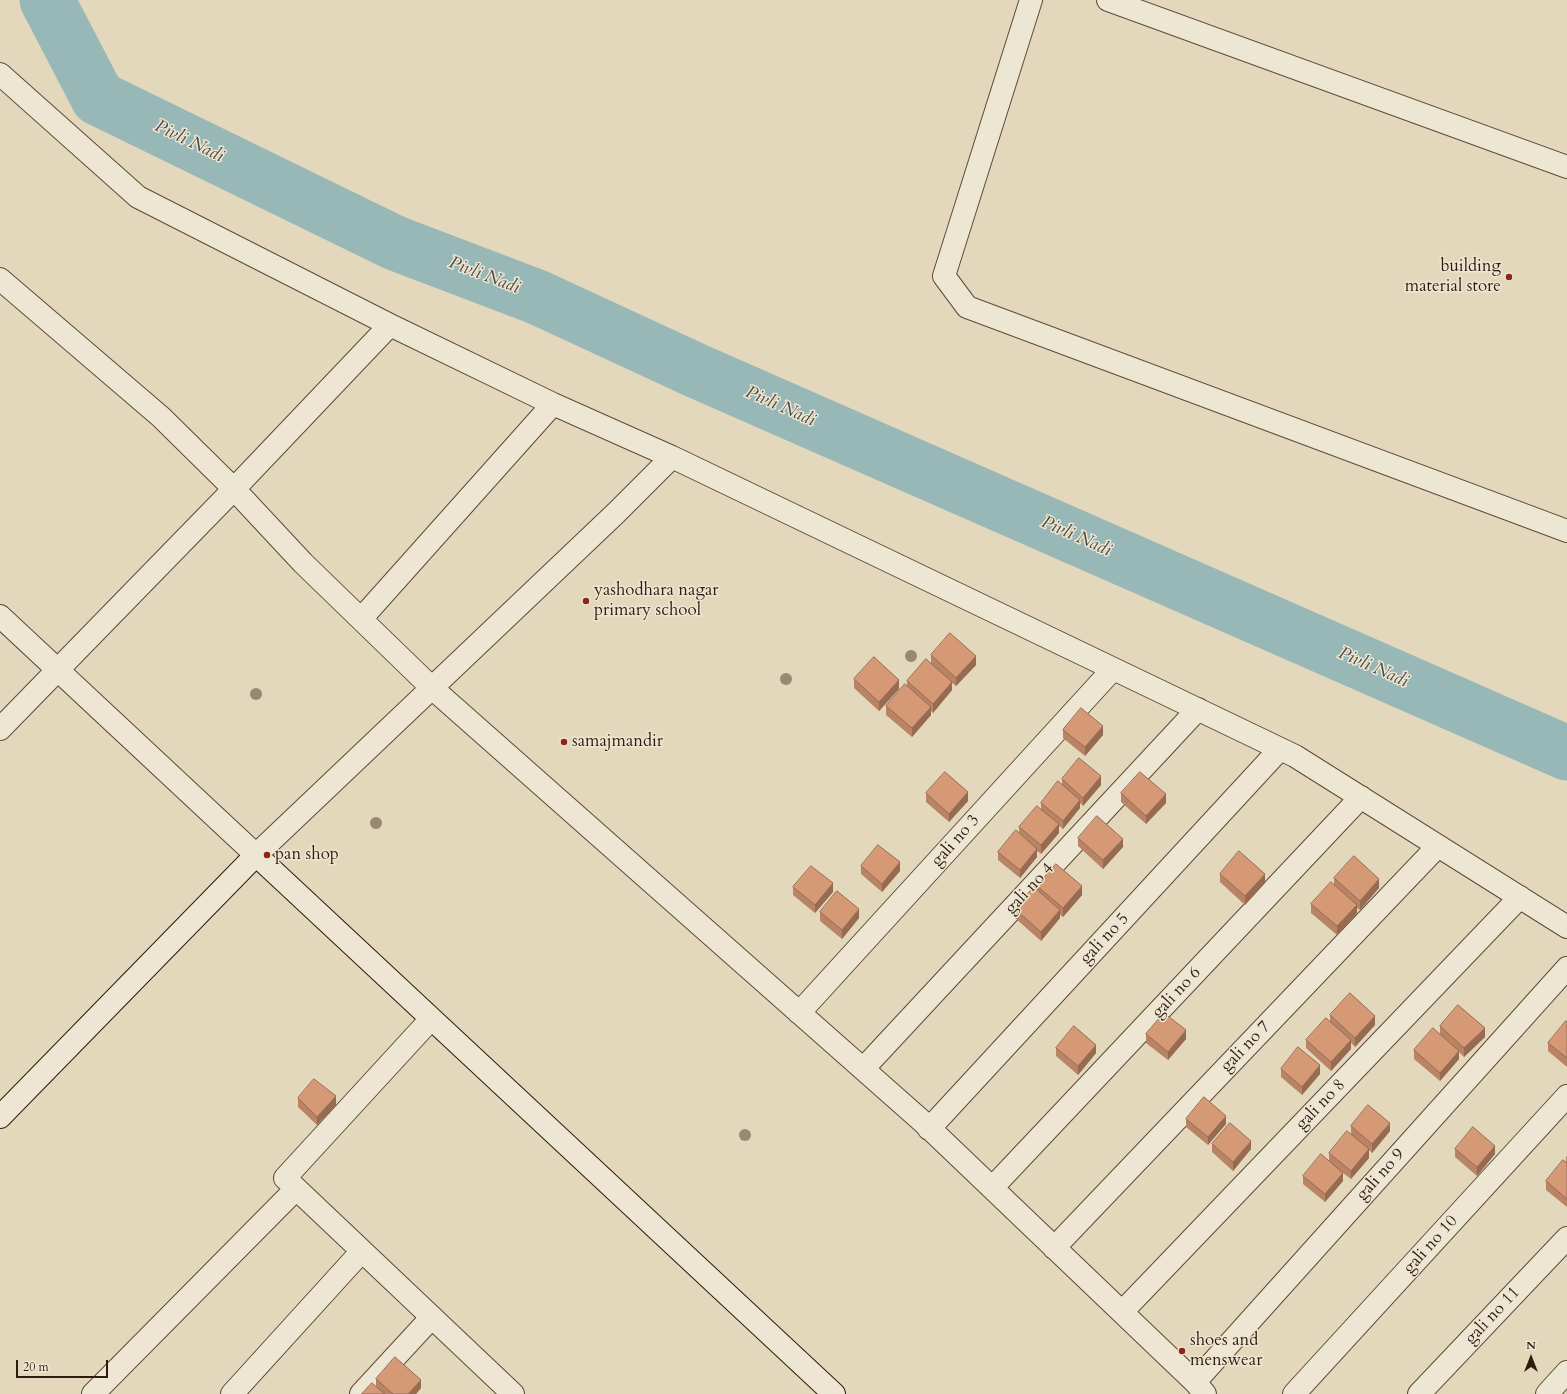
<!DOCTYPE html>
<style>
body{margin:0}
#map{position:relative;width:1567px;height:1394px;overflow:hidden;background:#e4d8bc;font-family:Cardo,serif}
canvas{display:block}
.north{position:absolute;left:1511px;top:1338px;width:40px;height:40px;-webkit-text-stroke:3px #ede6d3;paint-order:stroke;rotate:0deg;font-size:11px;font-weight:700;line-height:16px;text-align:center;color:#301a0d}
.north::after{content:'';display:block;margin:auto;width:14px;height:18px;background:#301a0d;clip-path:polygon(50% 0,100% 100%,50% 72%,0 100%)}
.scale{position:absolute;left:16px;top:1360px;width:92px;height:18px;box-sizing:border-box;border:2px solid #301a0d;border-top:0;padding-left:5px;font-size:12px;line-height:14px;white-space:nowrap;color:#301a0d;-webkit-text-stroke:3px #ede6d3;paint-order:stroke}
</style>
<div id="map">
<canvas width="1567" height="1394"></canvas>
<div class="north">N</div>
<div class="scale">20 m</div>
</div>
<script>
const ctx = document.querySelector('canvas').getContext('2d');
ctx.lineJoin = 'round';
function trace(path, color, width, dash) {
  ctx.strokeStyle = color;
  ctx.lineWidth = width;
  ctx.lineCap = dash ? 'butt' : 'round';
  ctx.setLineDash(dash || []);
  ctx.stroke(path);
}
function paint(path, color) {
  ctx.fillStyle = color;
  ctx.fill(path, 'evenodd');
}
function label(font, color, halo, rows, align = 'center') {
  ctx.font = font + ' Cardo,serif';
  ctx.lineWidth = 3;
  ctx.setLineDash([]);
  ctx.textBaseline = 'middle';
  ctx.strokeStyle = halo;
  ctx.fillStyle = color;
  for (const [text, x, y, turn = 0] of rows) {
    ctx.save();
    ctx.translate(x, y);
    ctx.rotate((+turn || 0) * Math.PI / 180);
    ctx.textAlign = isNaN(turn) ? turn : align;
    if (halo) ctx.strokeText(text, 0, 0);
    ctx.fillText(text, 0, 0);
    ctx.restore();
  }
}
trace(new Path2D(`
 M47,0L98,98L395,243L537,297L697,371L1567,753`), '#98b8b8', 55);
const street = new Path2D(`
 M1031,0L944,276L967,307L1567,531
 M1108,0L1567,167
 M0,74L138,197L390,325L553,404L672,457
 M0,279L161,417L234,489L303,563L432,688L923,1122L1195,1382L1205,1394
 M0,616L256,855L616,513L672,457L1295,756L1567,927
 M361,619L553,404
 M0,729L234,489L390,325
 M799,1013L1113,669
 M431,1019L285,1178L513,1394
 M863,1069L1198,709
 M929,1129L1280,749
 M992,1188L1361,797
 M1054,1248L1438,846
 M1122,1312L1520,897
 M1195,1382L1567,968
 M93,1394L296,1189
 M232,1394L362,1251
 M361,1394L432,1317
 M1294,1394L1567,1096
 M1419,1394L1567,1238
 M1547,1394L1567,1372`);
const secondary = new Path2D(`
 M0,1117L256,855L834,1394`);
trace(street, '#5d4a39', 24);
trace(secondary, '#301a0d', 24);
trace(street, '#ede6d3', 22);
trace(secondary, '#ede6d3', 22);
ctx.fillStyle = '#988a71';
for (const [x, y] of [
 [911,656],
 [786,679],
 [256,694],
 [376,823],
 [745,1135]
]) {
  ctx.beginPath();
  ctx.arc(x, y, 6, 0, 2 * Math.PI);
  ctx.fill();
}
paint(new Path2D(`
 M931,655L976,665L956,686L952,683V690L933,713L931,711V715L912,737L886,715V706L907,685V681L931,663Z
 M854,679L899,689L879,711L854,688Z
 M1063,730L1103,735L1085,756L1063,738Z
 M1062,779L1101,785L1083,806L1080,803V808L1063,829L1059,826V833L1041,854L1037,851V857L1020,878L998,860V852L1019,833V827L1041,809V803L1062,784Z
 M926,793L968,801L949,822L926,802Z
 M1121,793L1166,803L1146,824L1121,802Z
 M1078,838L1123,847L1103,869L1078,846Z
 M861,866L900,871L882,892L861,874Z
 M1220,874L1265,883L1245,905L1220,882Z
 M1334,878L1379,888L1360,910L1357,908V913L1337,935L1311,913V904L1334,885Z
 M1037,886L1082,895L1063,917L1060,915V918L1041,941L1015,918V909L1037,889Z
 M793,887L833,892L815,913L793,895Z
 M820,912L859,918L842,939L820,921Z
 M1330,1015L1375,1025L1355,1047L1351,1043V1049L1331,1071L1306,1048V1040L1330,1021Z
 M1567,1022V1067L1548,1051V1043Z
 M1440,1026L1485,1037L1464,1057L1459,1052V1059L1440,1081L1414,1059V1050L1440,1035Z
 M1146,1034L1186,1039L1168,1060L1146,1043Z
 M1056,1048L1096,1053L1078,1075L1056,1056Z
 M1281,1069L1320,1074L1302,1095L1281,1077Z
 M298,1098L336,1105L317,1125L298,1107Z
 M1186,1119L1226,1124L1208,1145L1186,1127Z
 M1351,1126L1390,1131L1372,1153L1369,1150V1158L1351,1179L1343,1173V1181L1325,1202L1303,1184V1176L1329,1161V1153L1351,1134Z
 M1212,1144L1251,1149L1233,1171L1212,1152Z
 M1455,1149L1495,1154L1477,1176L1455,1157Z
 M1567,1156V1207L1546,1190V1181L1566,1162V1157Z
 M376,1379L421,1388L416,1394H362L376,1386Z`), '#b88465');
paint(new Path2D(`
 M976,656V665L956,686V678Z
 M899,680V689L879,711V702Z
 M952,682V690L933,713V704Z
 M931,707V715L912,737V728Z
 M1103,726V735L1085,756V747Z
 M1101,776V785L1083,806V798Z
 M968,792V801L949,822V814Z
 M1166,794V803L1146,824V816Z
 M1080,800V808L1063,829V821Z
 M1059,824V833L1041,854V845Z
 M1123,839V847L1103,869V860Z
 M1037,849V857L1020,878V870Z
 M900,862V871L882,892V884Z
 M1265,874V883L1245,905V896Z
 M1379,879V888L1360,910V901Z
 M833,883V892L815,913V905Z
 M1082,886V895L1063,917V908Z
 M1357,905V913L1337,935V926Z
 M859,909V918L842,939V930Z
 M1060,910V918L1041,941V932Z
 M1375,1016V1025L1355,1047V1038Z
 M1485,1028V1037L1464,1057V1048Z
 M1186,1030V1039L1168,1060V1052Z
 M1351,1040V1049L1331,1071V1062Z
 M1096,1045V1053L1078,1075V1066Z
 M1459,1051V1059L1440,1081V1073Z
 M1320,1065V1074L1302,1095V1087Z
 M336,1096V1105L317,1125V1117Z
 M1226,1116V1124L1208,1145V1137Z
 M1390,1123V1131L1372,1153V1144Z
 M1251,1141V1149L1233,1171V1162Z
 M1495,1146V1154L1477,1176V1167Z
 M1369,1149V1158L1351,1179V1171Z
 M1343,1173V1181L1325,1202V1194Z
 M421,1380V1388L416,1394H408Z`), '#966b52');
const building = new Path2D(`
 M950,633L976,656L956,678L931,655Z
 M874,657L899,680L879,702L854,679Z
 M926,659L952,682L933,704L907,681Z
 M905,684L931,707L912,728L886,706Z
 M1081,708L1103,726L1085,747L1063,730Z
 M1079,758L1101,776L1083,798L1062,779Z
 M945,772L968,792L949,814L926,793Z
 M1140,772L1166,794L1146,816L1121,793Z
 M1058,781L1080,800L1063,821L1041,803Z
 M1037,806L1059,824L1041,845L1019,827Z
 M1097,816L1123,839L1103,860L1078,838Z
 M1016,830L1037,849L1020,870L998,852Z
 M878,845L900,862L882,884L861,866Z
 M1239,851L1265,874L1245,896L1220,874Z
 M1354,856L1379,879L1360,901L1334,878Z
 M1056,864L1082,886L1063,908L1037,886Z
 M811,866L833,883L815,905L793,887Z
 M1331,882L1357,905L1337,926L1311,904Z
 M1034,887L1060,910L1041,932L1015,909Z
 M837,891L859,909L842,930L820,912Z
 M1350,993L1375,1016L1355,1038L1330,1015Z
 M1458,1005L1485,1028L1464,1048L1440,1026Z
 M1164,1013L1186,1030L1168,1052L1146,1034Z
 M1326,1018L1351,1040L1331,1062L1306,1040Z
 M1566,1021L1567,1022V1058L1548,1043Z
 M1074,1026L1096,1045L1078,1066L1056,1048Z
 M1433,1028L1459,1051L1440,1073L1414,1050Z
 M1298,1047L1320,1065L1302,1087L1281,1069Z
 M314,1079L336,1096L317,1117L298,1098Z
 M1204,1097L1226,1116L1208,1137L1186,1119Z
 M1368,1105L1390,1123L1372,1144L1351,1126Z
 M1230,1123L1251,1141L1233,1162L1212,1144Z
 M1473,1127L1495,1146L1477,1167L1455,1149Z
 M1347,1131L1369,1149L1351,1171L1329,1153Z
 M1321,1154L1343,1173L1325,1194L1303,1176Z
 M1563,1160L1567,1163V1199L1546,1181Z
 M395,1357L421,1380L408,1394H393L376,1379Z
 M372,1383L385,1394H362Z`);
paint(building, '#d69975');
trace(building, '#966b52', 1);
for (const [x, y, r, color] of [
 [1509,277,4,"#8f2418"],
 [586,601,4,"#8f2418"],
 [564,742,4,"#8f2418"],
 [267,855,4,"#8f2418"],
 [1182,1351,4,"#8f2418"]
]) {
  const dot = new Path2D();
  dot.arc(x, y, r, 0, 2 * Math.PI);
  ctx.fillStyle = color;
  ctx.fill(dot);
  trace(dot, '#ede6d3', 1.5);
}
label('17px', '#301a0d', '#ede6d3', [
 ["building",1501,267,"right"],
 ["material store",1501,287,"right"],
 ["yashodhara nagar",594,591],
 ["primary school",594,611],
 ["samajmandir",572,742],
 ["pan shop",275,855],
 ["shoes and",1190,1341],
 ["menswear",1190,1361]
], 'left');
label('17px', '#301a0d', '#ede6d3', [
 ["gali no 3",956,841,-48],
 ["gali no 4",1030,889,-47],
 ["gali no 5",1105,939,-47],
 ["gali no 6",1177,993,-47],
 ["gali no 7",1246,1047,-46],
 ["gali no 8",1321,1105,-46],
 ["gali no 9",1381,1175,-48],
 ["gali no 10",1431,1245,-48],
 ["gali no 11",1493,1316,-47]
]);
label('italic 18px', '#4f4940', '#ede6d3', [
 ["Pivli Nadi",189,142,26],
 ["Pivli Nadi",484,276,21],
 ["Pivli Nadi",780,407,24],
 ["Pivli Nadi",1076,537,24],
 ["Pivli Nadi",1373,668,24]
]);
</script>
